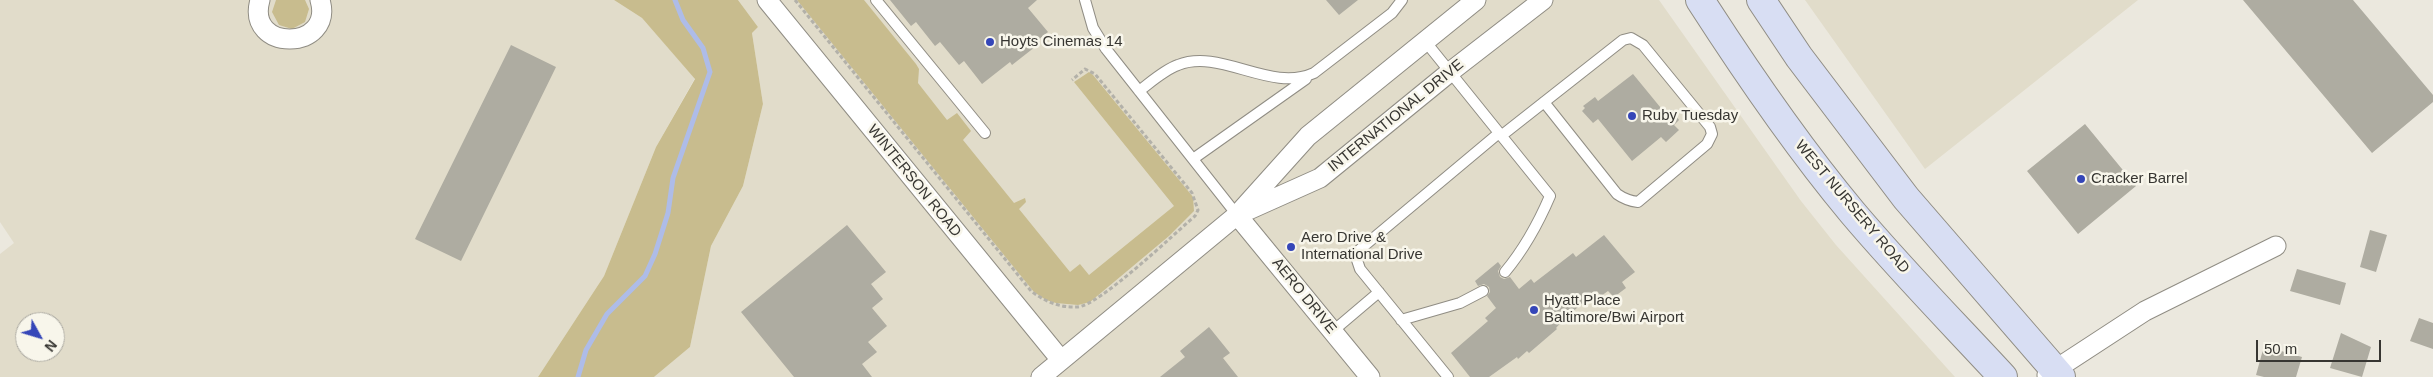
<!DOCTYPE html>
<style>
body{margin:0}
#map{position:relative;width:2433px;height:377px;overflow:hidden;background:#ebe8de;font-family:Helvetica,sans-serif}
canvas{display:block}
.north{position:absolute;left:15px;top:312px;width:50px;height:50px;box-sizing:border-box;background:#f8f6eb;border:1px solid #aba9a1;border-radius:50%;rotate:129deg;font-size:14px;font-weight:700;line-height:20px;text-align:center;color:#373632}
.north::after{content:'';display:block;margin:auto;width:18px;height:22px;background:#3546b8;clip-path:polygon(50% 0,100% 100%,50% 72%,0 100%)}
.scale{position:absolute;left:2256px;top:340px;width:125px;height:22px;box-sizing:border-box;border:2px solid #373632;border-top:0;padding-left:6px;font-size:15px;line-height:18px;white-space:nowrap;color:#373632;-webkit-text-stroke:4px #f8f6eb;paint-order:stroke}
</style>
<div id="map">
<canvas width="2433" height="377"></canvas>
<div class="north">N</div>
<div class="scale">50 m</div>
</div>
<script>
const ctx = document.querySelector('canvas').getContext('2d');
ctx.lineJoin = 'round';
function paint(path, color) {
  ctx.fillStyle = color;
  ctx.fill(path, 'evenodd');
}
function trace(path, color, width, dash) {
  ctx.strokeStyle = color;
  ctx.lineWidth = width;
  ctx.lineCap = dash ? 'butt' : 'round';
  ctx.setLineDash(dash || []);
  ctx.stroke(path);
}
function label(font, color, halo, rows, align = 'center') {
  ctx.font = font + ' Helvetica,sans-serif';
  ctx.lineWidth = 5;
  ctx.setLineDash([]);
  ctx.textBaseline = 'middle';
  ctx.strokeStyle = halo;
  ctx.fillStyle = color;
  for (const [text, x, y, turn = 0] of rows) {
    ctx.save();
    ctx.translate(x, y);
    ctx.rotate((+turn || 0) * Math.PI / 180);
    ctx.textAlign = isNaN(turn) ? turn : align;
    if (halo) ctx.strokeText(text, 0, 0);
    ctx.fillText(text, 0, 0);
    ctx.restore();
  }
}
paint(new Path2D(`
 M0,0H614L642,18L695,78L656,147L604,276L538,377H0V254L14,243L0,222ZM25,322H55V352H25Z
 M738,0H1659L1801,201L1836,245L1955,377H654L690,347L711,246L743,186L763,104L752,33L758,27Z
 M1805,0H2138L1925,169Z`), '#e1dcca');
paint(new Path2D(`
 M276,0H305L309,9L305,22L292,29L279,25L272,12Z
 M614,0H738L758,27L752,33L763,104L743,186L711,246L690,347L654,377H538L604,276L656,147L695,79L642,18Z
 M797,0H864L916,64L919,69L918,83L947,120L957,113L971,131L963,140L1014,203L1025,198L1026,202L1019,209L1070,272L1080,264L1089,275L1174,206L1074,82L1089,72L1093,75L1193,197L1194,211L1169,236L1090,302L1078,305L1056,303L1046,300L1034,292Z`), '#c8bc8e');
trace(new Path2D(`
 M578,377L586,350L607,314L645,276L655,254L668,213L673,178L710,72L703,48L683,20L675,0`), '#aebce8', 5);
paint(new Path2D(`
 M890,0H1037L1028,8L1048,32L1038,40L1040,43L1012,65L1010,62L982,84L964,61L959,65L940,42L935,46L916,22L911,26Z
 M1326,0H1358L1339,15Z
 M2243,0H2353L2433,95V102L2372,153Z
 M511,45L556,67L461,261L415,239Z
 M1633,74L1665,113L1671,109L1679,120L1674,125L1679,130L1666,142L1661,137L1632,161L1598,119L1593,123L1582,111L1585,108L1583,106L1595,97L1598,101Z
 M2085,124L2136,186L2078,234L2027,171Z
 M847,225L886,272L871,284L883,299L872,308L887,326L868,342L877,352L862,364L872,377H794L741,312Z
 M2370,230L2387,235L2376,272L2360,267Z
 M1604,235L1635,272L1622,282L1626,288L1614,297L1608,291L1601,296L1597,291L1564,319L1556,328L1557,329L1529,353L1527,351L1518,359L1517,357L1489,377H1470L1451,353L1488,321L1485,318L1496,308L1487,296L1490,292L1489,287L1484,284L1478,286L1475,281L1498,262L1501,266L1498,271L1500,277L1504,279L1510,277L1519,289L1531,279L1534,283L1573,253L1576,257Z
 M2297,269L2346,283L2340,305L2290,291Z
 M2419,318L2433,323V349L2410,341Z
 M1209,327L1230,353L1223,358L1238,377H1160L1185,357L1180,351Z
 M2341,333L2371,347L2362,377L2330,368Z
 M2264,346L2302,357L2296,377H2264L2256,375Z`), '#aeaca1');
const service = new Path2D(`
 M876,0L985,133
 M1085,0L1093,28L1106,49L1237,215
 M1425,41L1550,196C1538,224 1525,248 1505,272
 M1139,91C1151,82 1164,70 1178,65C1221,48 1270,93 1314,73L1392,13L1402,0
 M1501,136L1623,40L1631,38L1643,45L1710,127L1712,134L1707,144L1638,202C1630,201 1624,199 1617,194L1544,102
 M1193,159L1306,79
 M1401,320L1460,303L1483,291
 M1333,331L1379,292
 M1448,377L1360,269L1357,260L1358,251L1499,133`);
const minor = new Path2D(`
 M260,0C245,53 335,51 320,0
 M767,0L1061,360
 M1244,212L1320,178L1450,72L1543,0
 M1237,215L1370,377
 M2047,375L2145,311L2276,246
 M1041,377L1237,215L1308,136L1476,0`);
const secondary = new Path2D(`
 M1700,0C1747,73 1796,145 1852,212C1900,269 1952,322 2003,377
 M1761,0L1799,57L1906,198L2061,377`);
trace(service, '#908d84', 12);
trace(minor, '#908d84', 21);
trace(secondary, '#908d84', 30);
trace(new Path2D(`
 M795,0L1031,291C1044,301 1060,308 1077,307C1098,307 1175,233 1195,216L1198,210L1192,193L1095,74L1085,69L1072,80`), '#b3b1a9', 3, [4, 2.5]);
trace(service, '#fff', 10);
trace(minor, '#fff', 19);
trace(secondary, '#d8def3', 28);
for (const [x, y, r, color] of [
 [990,42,5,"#3546b8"],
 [1632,116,5,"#3546b8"],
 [2081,179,5,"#3546b8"],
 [1291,247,5,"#3546b8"],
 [1534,310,5,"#3546b8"]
]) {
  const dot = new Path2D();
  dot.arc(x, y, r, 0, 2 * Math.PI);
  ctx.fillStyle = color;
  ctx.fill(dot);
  trace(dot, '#f8f6eb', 2);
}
label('15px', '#373632', '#f8f6eb', [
 ["Hoyts Cinemas 14",1000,42],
 ["Ruby Tuesday",1642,116],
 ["Cracker Barrel",2091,179],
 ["Aero Drive &",1301,238],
 ["International Drive",1301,255],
 ["Hyatt Place",1544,301],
 ["Baltimore/Bwi Airport",1544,318]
], 'left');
label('15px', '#373632', '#f8f6eb', [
 ["INTERNATIONAL DRIVE",1396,116,-39],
 ["WINTERSON ROAD",914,181,51],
 ["WEST NURSERY ROAD",1852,207,50],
 ["AERO DRIVE",1304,296,51]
]);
</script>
